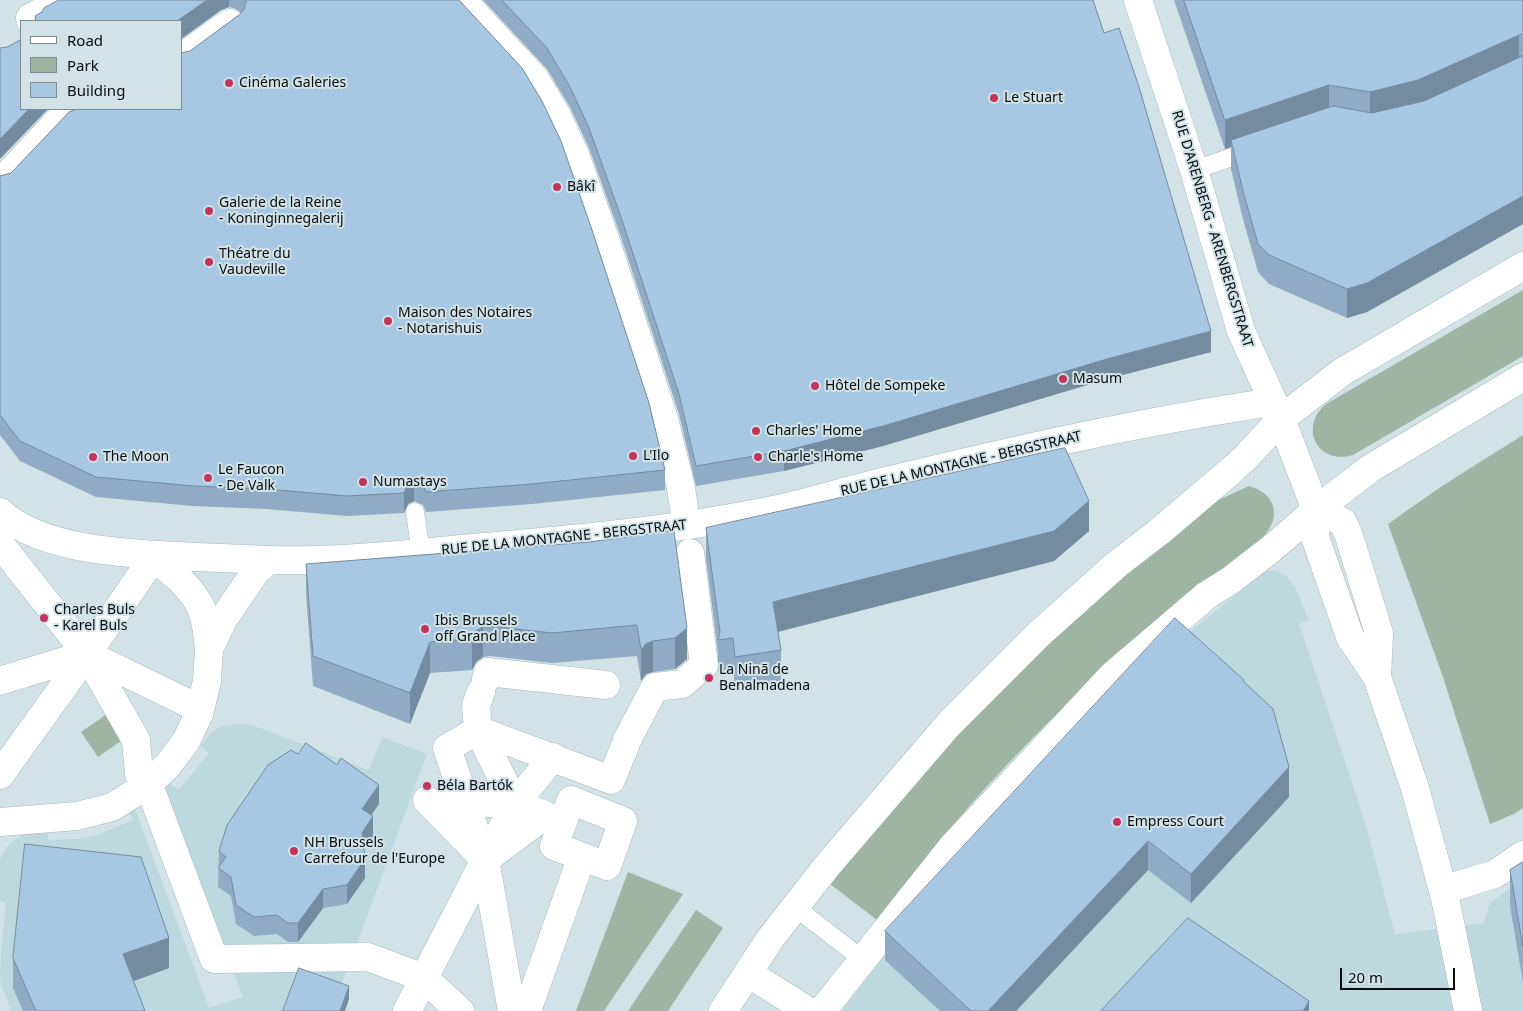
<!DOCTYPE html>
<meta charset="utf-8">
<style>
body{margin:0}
#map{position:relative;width:1523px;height:1011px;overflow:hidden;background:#d1e3e7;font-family:"Noto Sans",sans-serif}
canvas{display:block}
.legend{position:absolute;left:20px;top:20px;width:162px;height:90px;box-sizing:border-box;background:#d1e3e7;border:1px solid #808d90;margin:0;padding:6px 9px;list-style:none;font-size:15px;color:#070c0e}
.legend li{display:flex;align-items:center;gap:10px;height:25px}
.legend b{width:25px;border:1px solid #808d90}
.scale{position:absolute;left:1340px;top:968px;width:115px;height:22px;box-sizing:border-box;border:2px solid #070c0e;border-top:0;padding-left:6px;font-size:15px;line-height:18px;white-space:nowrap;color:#070c0e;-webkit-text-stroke:4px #d1e3e7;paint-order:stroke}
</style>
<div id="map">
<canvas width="1523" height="1011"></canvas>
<ul class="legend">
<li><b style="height:6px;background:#fff"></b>Road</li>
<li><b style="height:14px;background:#9eb5a3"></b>Park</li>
<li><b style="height:14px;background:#a7c7e3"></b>Building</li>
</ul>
<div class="scale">20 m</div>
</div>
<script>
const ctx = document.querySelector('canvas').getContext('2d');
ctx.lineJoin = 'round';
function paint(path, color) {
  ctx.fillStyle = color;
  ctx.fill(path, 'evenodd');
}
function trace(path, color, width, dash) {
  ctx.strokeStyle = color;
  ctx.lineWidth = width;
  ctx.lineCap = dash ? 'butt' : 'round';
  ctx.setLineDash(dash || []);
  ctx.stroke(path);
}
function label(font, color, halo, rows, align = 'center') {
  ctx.font = font + ' "Noto Sans",sans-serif';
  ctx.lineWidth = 4;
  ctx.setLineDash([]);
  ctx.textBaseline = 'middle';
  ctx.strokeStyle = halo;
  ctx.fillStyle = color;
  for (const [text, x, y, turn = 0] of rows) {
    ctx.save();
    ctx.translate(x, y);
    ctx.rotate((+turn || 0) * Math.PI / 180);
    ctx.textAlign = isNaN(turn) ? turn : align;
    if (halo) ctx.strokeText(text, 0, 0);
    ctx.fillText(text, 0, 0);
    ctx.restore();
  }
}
paint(new Path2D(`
 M1270,571H1277L1287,577L1295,587L1309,620L1299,624L1354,788L1368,833L1395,934L1483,923L1490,903L1523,879V1011H842L927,900L1187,634L1264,572Z
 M235,724H247L260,728L369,770L382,737L427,754L332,1011H11L1,984L0,974L1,952L6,903L0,901V860L3,853L10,843L20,836L30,832L48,830V840L79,839L97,835L133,820L129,812L135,809L209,1008L243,997L164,787L168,783L179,790L209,753L200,746L209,735L220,727Z`), '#bdd8de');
paint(new Path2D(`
 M1523,290V356L1353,455C1318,466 1298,427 1326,404Z
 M1523,435V808L1514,814L1490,824L1443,677L1388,524L1442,486Z
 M1249,486C1277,494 1282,518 1262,538C1142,628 1029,732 934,848C914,872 896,896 877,920L830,884L889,811L942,751L1070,620L1212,503Z
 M107,714L124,739L98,757L81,732Z
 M628,872L683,894L604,1011H576Z
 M696,910L723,928L668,1011H628Z`), '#9eb5a3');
const service = new Path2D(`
 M1194,170L1253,150
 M415,512L421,553
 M795,907L862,959`);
const pedestrian = new Path2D(`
 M462,0L535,79L556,114L575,155L606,242L664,419L681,488L684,508
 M31,21L30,18L63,0
 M181,58L230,23
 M0,181L4,179L59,120L80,109
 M0,512C45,553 138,554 197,557C221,558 245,559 269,560
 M0,544L87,654L136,740L139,774L153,796L214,959L368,957L424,978L460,1011
 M151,555C169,570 189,584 200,606C207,619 207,634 209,649
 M486,679L488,672L606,685
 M0,681L87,654L190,704
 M481,692L476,705L478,730L515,804
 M627,740L655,687L682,684L704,665L690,553
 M447,748L485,860L512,1011
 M447,748L478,730L611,780L625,746
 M0,775L87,654L144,571L151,555
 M571,800L623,821L607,866L554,846Z
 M448,801L515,804L545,815
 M490,856L545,815
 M485,860L515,804L553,757
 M407,1011L485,860L427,800
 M527,1011L576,873`);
const minor = new Path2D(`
 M0,822L77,816L112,807L147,785L168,765L186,741L199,714L207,681L209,649L224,618L256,571L269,560C337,562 405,554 473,548C577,539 681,530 783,508C818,500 852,489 887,481C1015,450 1143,421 1273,402
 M1443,890L1495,874L1523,855
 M748,973L808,1011
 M723,1011L770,939L827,866L948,725L1039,634L1116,565L1160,531L1233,469L1246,457L1281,419
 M822,1011L953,846L1112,676L1207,595L1231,580L1271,549L1316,510`);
const tertiary = new Path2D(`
 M1138,0L1194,170L1241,331L1281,419L1316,510L1315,537L1350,637L1377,677L1415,788L1445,898L1468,1011
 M1281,419L1342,372L1523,266
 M1316,510L1371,468L1523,377
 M1316,510L1343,522L1349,536L1379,633L1377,677`);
trace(service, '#a7b8bd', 19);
trace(pedestrian, '#a7b8bd', 29);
trace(minor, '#a7b8bd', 29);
trace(tertiary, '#a7b8bd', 29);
trace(service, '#fff', 18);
trace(pedestrian, '#fff', 28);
trace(minor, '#fff', 28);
trace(tertiary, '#fff', 28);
paint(new Path2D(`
 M59,0H459L665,470V490L532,504L426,512L423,505L414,501L408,504L404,513L347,516L266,509L193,506L96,497L20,461L0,435V176L11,173L190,51L239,15L241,13L236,9L229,7L221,10L181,39V21H35V16Z
 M483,0H1093L1211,352L1107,379L883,446L784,471L696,486L679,414L621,237L589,148L570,107L547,69Z
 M1174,0H1523V224L1367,312L1347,318L1269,284L1258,272L1243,219L1231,169V147L1225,149Z
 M706,528L1089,531L1054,561L778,632L781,650V681L735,687L733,669L718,671V653L706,558Z
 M674,531L687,659L675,669L653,672L646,674L641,681L637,656L552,663L490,656L483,657L476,662L472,670L430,673L410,724L313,686L306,594V564L589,542Z
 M1244,683L1289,797L1191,903L1148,870L1016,1011H940L885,960V931Z
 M379,804L371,815L373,836L364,848L365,878L347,904L323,908L298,942H288L277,934L254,936L236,924L231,896L218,887L219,851Z
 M1523,862V983L1510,906V870Z
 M13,958L169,968L133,981L145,1011H23L13,988Z`), '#90abc3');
paint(new Path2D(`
 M207,0H229V7L221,10L181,39V21H177Z
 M1519,35V63L1418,109L1370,120V92Z
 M1329,85V114L1231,140V147L1225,149V120Z
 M29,109H48L0,159V139Z
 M1523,196V224L1367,312L1347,318V289Z
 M1211,331V352L1107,379L883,446L784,471V451L1107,359Z
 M414,481V501L408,504L404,513V493L408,484Z
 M1089,501V531L1054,561L773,633V602Z
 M483,627V657L476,662L472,670V639L476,631Z
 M687,628V659L675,669V638Z
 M653,641V672L646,674L641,681V650L646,644Z
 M430,642V673L410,724V693Z
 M1289,767V797L1191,903V874Z
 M379,785V804L362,828V809Z
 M373,816V836L362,852V833Z
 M1148,841V870L1016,1011H988Z
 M365,859V878L347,904V885Z
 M323,889V908L298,942V923Z
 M169,938V968L123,985V954Z
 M349,986V999L345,1011H340Z
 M1309,1001V1011H1303Z`), '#758b9f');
const building = new Path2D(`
 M59,0H207L177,21H36L35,16L42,12L44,8Z
 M245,0H459L522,68L542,101L561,141L591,227L649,403L665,470L532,484L426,492L423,485L414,481L408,484L404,493L347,496L266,489L193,486L96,477L20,441L0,415V176L11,173L69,112L76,109H181V53L190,51L239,15L244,10L246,2Z
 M502,0H1093L1104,33L1119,28L1139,87L1211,331L1107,359L883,426L784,451L696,466L679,394L621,217L589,128L570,87L547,48Z
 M1184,0H1523V34L1519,35L1418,80L1370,92L1329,85L1225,120Z
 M21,40V109H29L0,139V48L7,47Z
 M1523,56V196L1367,283L1347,289L1269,255L1258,244L1243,191L1231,140L1333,106L1372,113L1424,101Z
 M1065,448L1089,501L1054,531L773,602L781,650L735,657L733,638L718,640L720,632L706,528Z
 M674,531L687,628L675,638L653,641L646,644L641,650L637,625L552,633L490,626L483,627L476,631L472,639L430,642L410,693L313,656L306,564L589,542Z
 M1175,618L1244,680L1243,681L1273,709L1289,767L1191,874L1148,841L988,1011H971L885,931Z
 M306,743L337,765L341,758L379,785L362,809L373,816L362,833L365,859L347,885L323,889L298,923H288L277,915L254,917L236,905L231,877L218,868L226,857L219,851L227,825L268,765L291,750L298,754Z
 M25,844L141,857L169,938L123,954L145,1011H36L13,958Z
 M1523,862V947L1510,870Z
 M1188,918L1309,1001L1303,1011H1101Z
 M299,968L349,986L340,1011H283Z`);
paint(building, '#a7c7e3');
trace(building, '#758b9f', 1);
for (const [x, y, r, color] of [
 [229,83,5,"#c3345c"],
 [994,98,5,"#c3345c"],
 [557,187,5,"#c3345c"],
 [209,211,5,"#c3345c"],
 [209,262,5,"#c3345c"],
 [388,321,5,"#c3345c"],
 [1063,379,5,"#c3345c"],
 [815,386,5,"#c3345c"],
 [756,431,5,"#c3345c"],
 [633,456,5,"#c3345c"],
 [93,457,5,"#c3345c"],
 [758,457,5,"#c3345c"],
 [208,478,5,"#c3345c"],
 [363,482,5,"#c3345c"],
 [44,618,5,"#c3345c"],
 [425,629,5,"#c3345c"],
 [709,678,5,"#c3345c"],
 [427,786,5,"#c3345c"],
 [1117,822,5,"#c3345c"],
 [294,851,5,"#c3345c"]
]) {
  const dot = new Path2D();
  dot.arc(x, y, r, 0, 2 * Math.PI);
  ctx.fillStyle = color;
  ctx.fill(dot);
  trace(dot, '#d1e3e7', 2);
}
label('14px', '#070c0e', '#d1e3e7', [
 ["Cinéma Galeries",239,83],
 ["Le Stuart",1004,98],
 ["Bâkî",567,187],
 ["Galerie de la Reine",219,203],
 ["- Koninginnegalerij",219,219],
 ["Théatre du",219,254],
 ["Vaudeville",219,270],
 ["Maison des Notaires",398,313],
 ["- Notarishuis",398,329],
 ["Masum",1073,379],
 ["Hôtel de Sompeke",825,386],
 ["Charles' Home",766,431],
 ["L'Ilo",643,456],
 ["The Moon",103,457],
 ["Charle's Home",768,457],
 ["Le Faucon",218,470],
 ["- De Valk",218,486],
 ["Numastays",373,482],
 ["Charles Buls",54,610],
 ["- Karel Buls",54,626],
 ["Ibis Brussels",435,621],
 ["off Grand Place",435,637],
 ["La Ninã de",719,670],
 ["Benalmadena",719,686],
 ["Béla Bartók",437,786],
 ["Empress Court",1127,822],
 ["NH Brussels",304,843],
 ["Carrefour de l'Europe",304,859]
], 'left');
label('14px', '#070c0e', '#d1e3e7', [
 ["RUE D'ARENBERG - ARENBERGSTRAAT",1212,229,73],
 ["RUE DE LA MONTAGNE - BERGSTRAAT",961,464,-13],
 ["RUE DE LA MONTAGNE - BERGSTRAAT",564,538,-6]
]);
</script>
